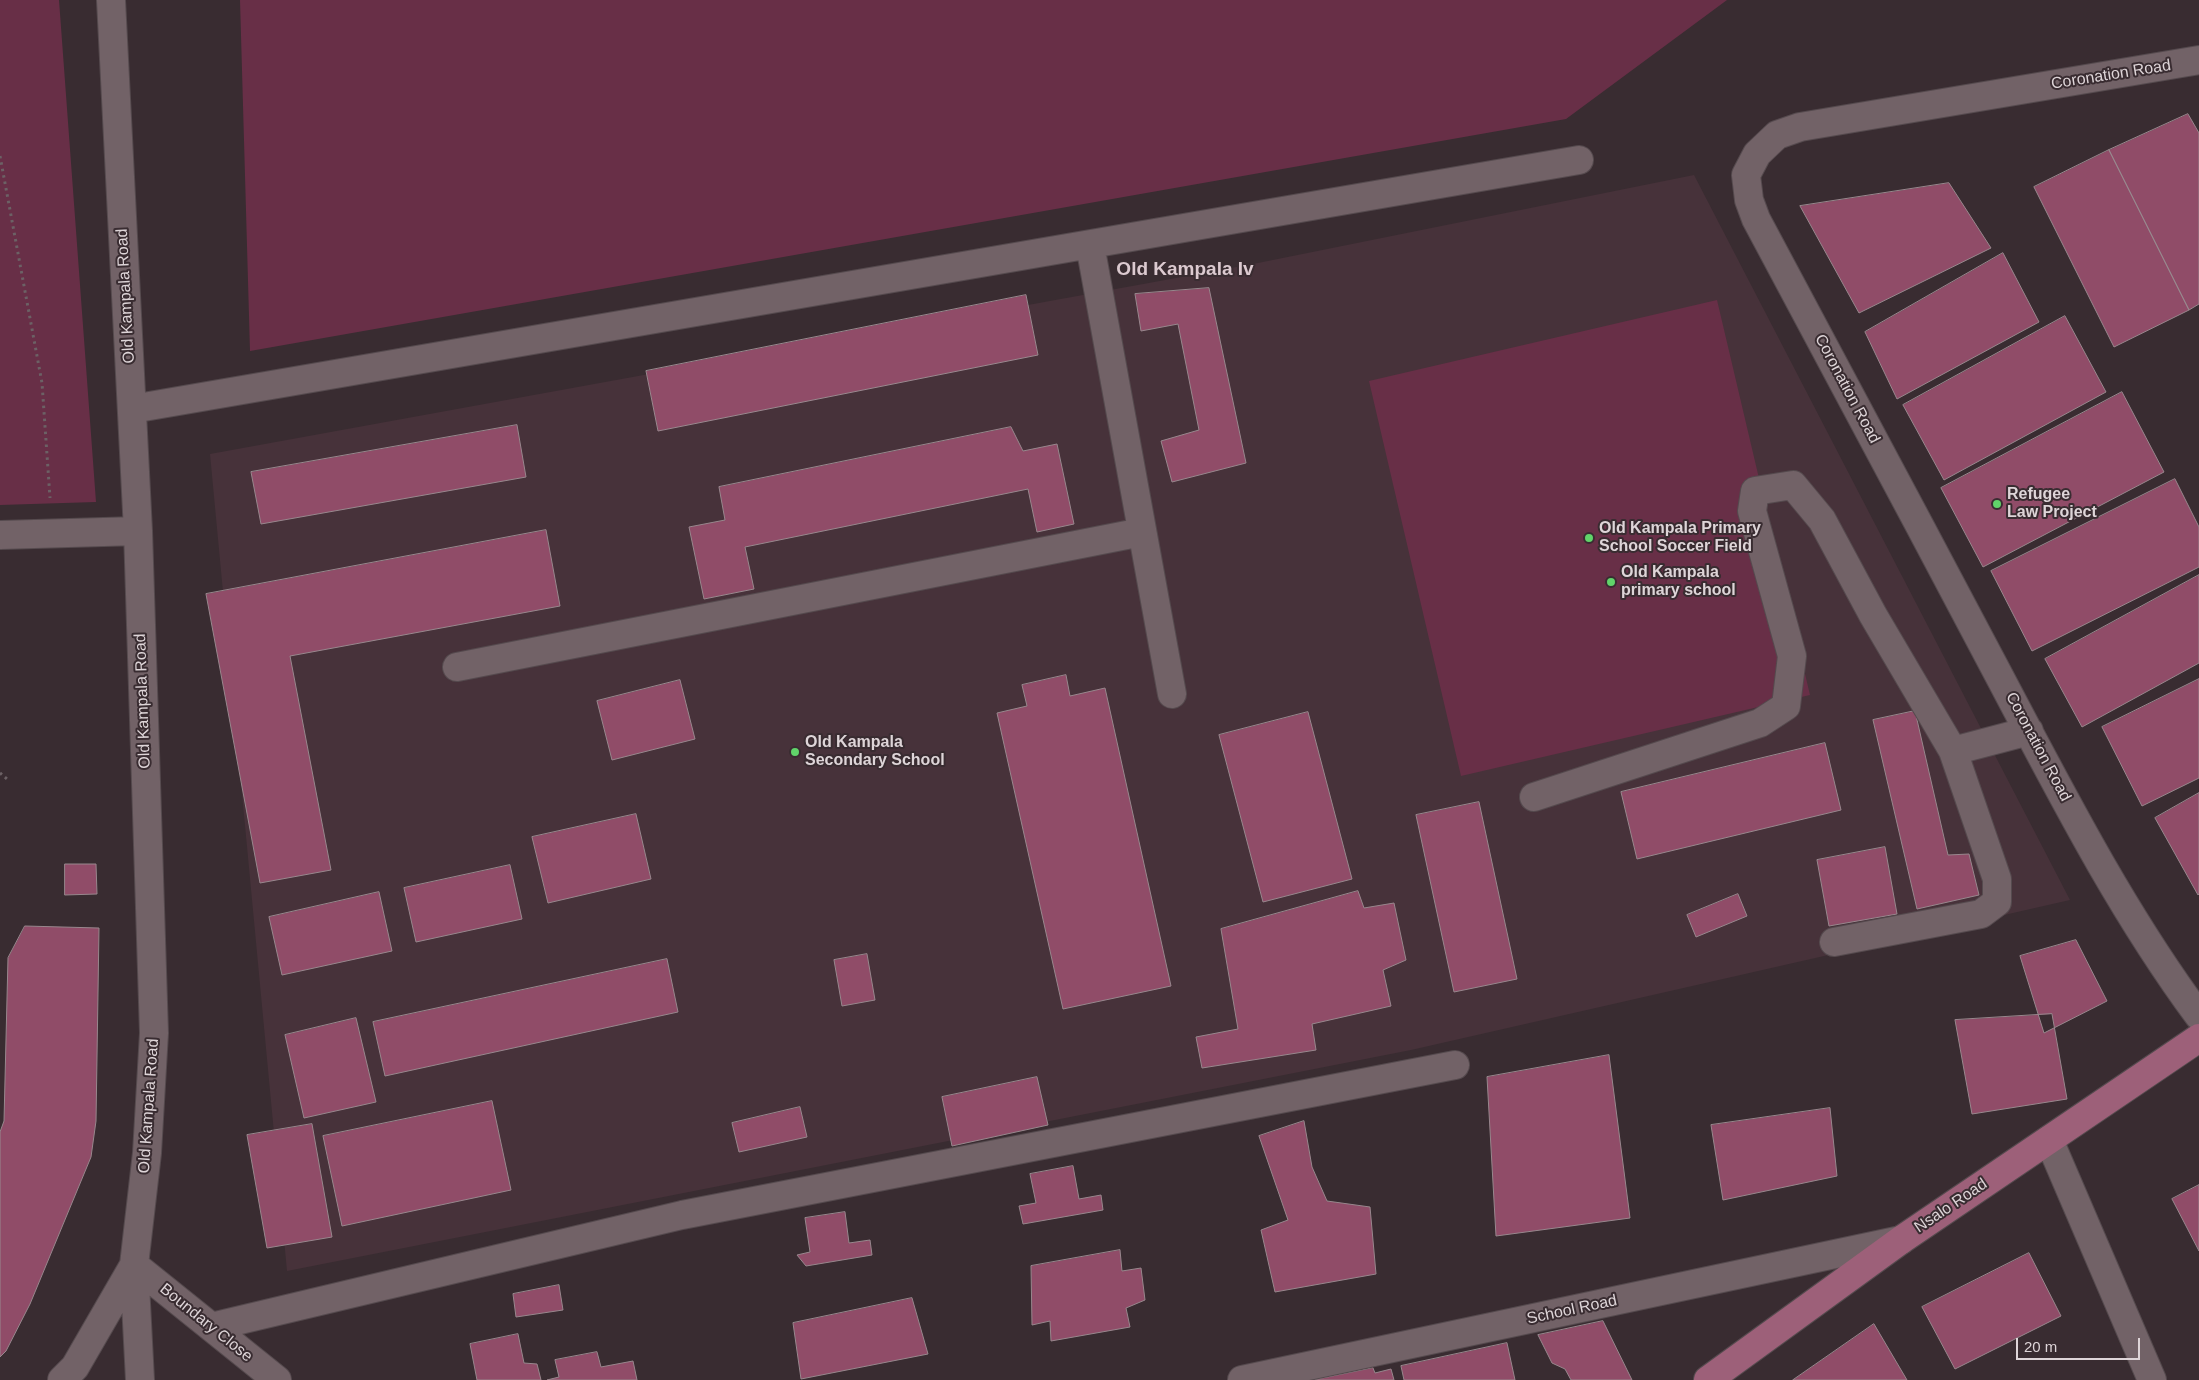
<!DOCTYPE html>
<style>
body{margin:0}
#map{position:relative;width:2199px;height:1380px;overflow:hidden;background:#392c31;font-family:Arial,sans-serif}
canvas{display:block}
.scale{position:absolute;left:2016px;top:1338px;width:124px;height:22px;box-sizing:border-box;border:2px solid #ded5d8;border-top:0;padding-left:6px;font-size:15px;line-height:18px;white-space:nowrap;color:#ded5d8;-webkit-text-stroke:4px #392c31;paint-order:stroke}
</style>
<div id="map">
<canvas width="2199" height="1380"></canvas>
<div class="scale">20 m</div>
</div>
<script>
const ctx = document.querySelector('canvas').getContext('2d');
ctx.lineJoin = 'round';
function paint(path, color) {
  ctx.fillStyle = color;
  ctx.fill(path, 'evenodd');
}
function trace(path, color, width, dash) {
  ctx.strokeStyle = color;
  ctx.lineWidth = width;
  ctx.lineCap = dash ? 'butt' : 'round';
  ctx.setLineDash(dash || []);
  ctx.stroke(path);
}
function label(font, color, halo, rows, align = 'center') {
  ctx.font = font + ' Arial,sans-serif';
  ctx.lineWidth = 4;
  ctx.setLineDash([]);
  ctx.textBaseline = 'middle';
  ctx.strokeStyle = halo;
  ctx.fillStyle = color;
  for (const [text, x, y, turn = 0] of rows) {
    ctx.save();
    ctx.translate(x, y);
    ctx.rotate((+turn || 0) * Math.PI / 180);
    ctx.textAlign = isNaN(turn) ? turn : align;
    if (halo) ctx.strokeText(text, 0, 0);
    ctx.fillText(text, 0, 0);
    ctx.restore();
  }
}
paint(new Path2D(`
 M1694,175L2070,900L1411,1050L287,1271L210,454L1253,264Z`), '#47323a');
paint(new Path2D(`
 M0,0H59L96,502L0,505Z
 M240,0H1727L1566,119L250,351Z
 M1717,300L1810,695L1461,776L1369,381Z`), '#682f47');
const building = new Path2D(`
 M2188,114L2199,133V304L2189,310L2109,150Z
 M2109,150L2189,310L2114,347L2034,187Z
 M1949,183L1991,248L1859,313L1800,206Z
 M2003,253L2039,322L1897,399L1865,332Z
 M1209,288L1246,463L1172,482L1161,441L1199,430L1178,324L1141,331L1135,294Z
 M1026,295L1038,355L658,431L646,371Z
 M2065,316L2106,392L1944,480L1903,405Z
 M2122,392L2164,472L1983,567L1941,488Z
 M517,425L526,477L261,524L251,472Z
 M1011,427L1023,451L1057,444L1074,524L1037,532L1028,489L745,547L754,589L704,599L689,527L725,520L719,487Z
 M2175,479L2199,527V567L2032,651L1991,571Z
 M546,530L560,606L290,656L331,870L260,883L206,594Z
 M2199,575V663L2082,727L2045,659Z
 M1066,675L1070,696L1105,688L1171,986L1063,1009L997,713L1027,706L1022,685Z
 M2199,679V778L2142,806L2102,727Z
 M680,680L695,739L612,760L597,701Z
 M1915,711L1948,855L1969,854L1979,895L1917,909L1873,720Z
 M1308,712L1352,879L1263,902L1219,735Z
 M1825,743L1841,810L1637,859L1621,792Z
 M2199,793V894L2198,895L2155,818Z
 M1479,802L1517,979L1454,992L1416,815Z
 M636,814L651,879L548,903L532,837Z
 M1885,847L1897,914L1829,926L1817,860Z
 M65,864H96L97,894L65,895Z
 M510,865L522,919L416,942L404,888Z
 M1358,891L1364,908L1394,903L1406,960L1383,970L1391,1006L1312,1024L1316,1050L1202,1068L1196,1037L1238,1029L1221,929Z
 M379,892L392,951L282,975L269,917Z
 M1738,894L1747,916L1696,937L1687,915Z
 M25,926L99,928L96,1121L91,1157L30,1304L6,1351L0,1357V1132L4,1121L8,958Z
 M2076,940L2107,1001L2044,1033L2020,956Z
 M867,954L875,1000L842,1006L834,960Z
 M667,959L678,1012L385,1076L373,1022Z
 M2052,1014L2067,1099L1972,1114L1955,1020Z
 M356,1018L376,1102L304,1118L285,1035Z
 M1609,1055L1630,1218L1496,1236L1487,1077Z
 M1037,1077L1048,1125L952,1146L942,1097Z
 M492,1101L511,1190L342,1226L323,1136Z
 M800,1107L807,1137L739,1152L732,1123Z
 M1830,1108L1837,1176L1723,1200L1711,1125Z
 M1304,1121L1312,1167L1327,1201L1370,1207L1376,1274L1275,1292L1261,1230L1288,1220L1259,1136Z
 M312,1124L332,1237L267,1248L247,1135Z
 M1073,1166L1079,1199L1101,1195L1103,1210L1023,1224L1019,1206L1036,1203L1030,1174Z
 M2199,1185V1251L2172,1199Z
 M845,1212L849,1243L870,1240L872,1255L806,1266L797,1255L810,1252L805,1218Z
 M1120,1250L1122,1271L1141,1268L1145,1300L1126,1308L1130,1327L1051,1341L1050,1321L1032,1325L1031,1266Z
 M2029,1253L2061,1316L1955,1369L1922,1307Z
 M559,1285L563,1310L516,1317L513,1294Z
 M912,1298L928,1354L801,1379L793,1323Z
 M1603,1321L1632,1380H1571L1565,1369L1552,1363L1538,1335Z
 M1874,1324L1907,1380H1793Z
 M518,1334L524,1363L537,1364L541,1380H477L470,1344Z
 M1507,1343L1515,1380H1404L1401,1366Z
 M597,1352L601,1367L633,1361L637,1380H547L559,1377L555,1360Z
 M1373,1368L1375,1373L1391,1369L1394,1380H1313Z`);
paint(building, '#904c68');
trace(building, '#98878d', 1);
const minor = new Path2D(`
 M2199,60L1800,127L1777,135L1757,154L1746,175L1749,200L1756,219C1836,369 1916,518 1995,668C2058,787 2119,908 2199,1016
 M1090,245L1172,694
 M132,409L1579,160
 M0,535L138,531
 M457,667L1142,532
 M1534,797L1760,723L1786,706L1792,656L1752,511L1755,491L1793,485L1822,520L1873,615L1953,751L2029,731
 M1834,942L1981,914L1997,902V879L1953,751
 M2049,1140L2152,1380
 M134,1265L277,1380
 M134,1265L140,1380
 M211,1327L682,1215L1455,1065
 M62,1380L75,1367L134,1265L147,1153L154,1033L138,531L111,0
 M1242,1380L1901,1240`);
const major = new Path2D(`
 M1708,1380L1901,1240L2199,1038`);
trace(minor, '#554a4e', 30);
trace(major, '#554a4e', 30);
trace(new Path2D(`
 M0,156L42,383L50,498
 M0,773L7,779`), '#6c6165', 3, [2.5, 4]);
trace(minor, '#726267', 28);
trace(major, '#9d6079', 28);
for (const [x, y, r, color] of [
 [1997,504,5,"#61d46a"],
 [1589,538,5,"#61d46a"],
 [1611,582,5,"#61d46a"],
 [795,752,5,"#61d46a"]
]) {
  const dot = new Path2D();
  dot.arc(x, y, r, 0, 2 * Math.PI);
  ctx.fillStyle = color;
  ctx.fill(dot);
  trace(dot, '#392c31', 2);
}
label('16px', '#ded5d8', '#392c31', [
 ["Coronation Road",2111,75,-9],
 ["Old Kampala Road",126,296,-93],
 ["Coronation Road",1847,389,62],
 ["Old Kampala Road",143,701,-92],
 ["Coronation Road",2038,747,62],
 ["Old Kampala Road",149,1106,-86],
 ["Nsalo Road",1951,1206,-34],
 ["School Road",1572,1310,-12],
 ["Boundary Close",206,1323,39]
]);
label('bold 16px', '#ded5d8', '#392c31', [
 ["Refugee",2007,495],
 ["Law Project",2007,513],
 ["Old Kampala Primary",1599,529],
 ["School Soccer Field",1599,547],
 ["Old Kampala",1621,573],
 ["primary school",1621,591],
 ["Old Kampala",805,743],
 ["Secondary School",805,761]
], 'left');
label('bold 19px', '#dccad0', '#392c31', [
 ["Old Kampala Iv",1185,270]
]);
</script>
